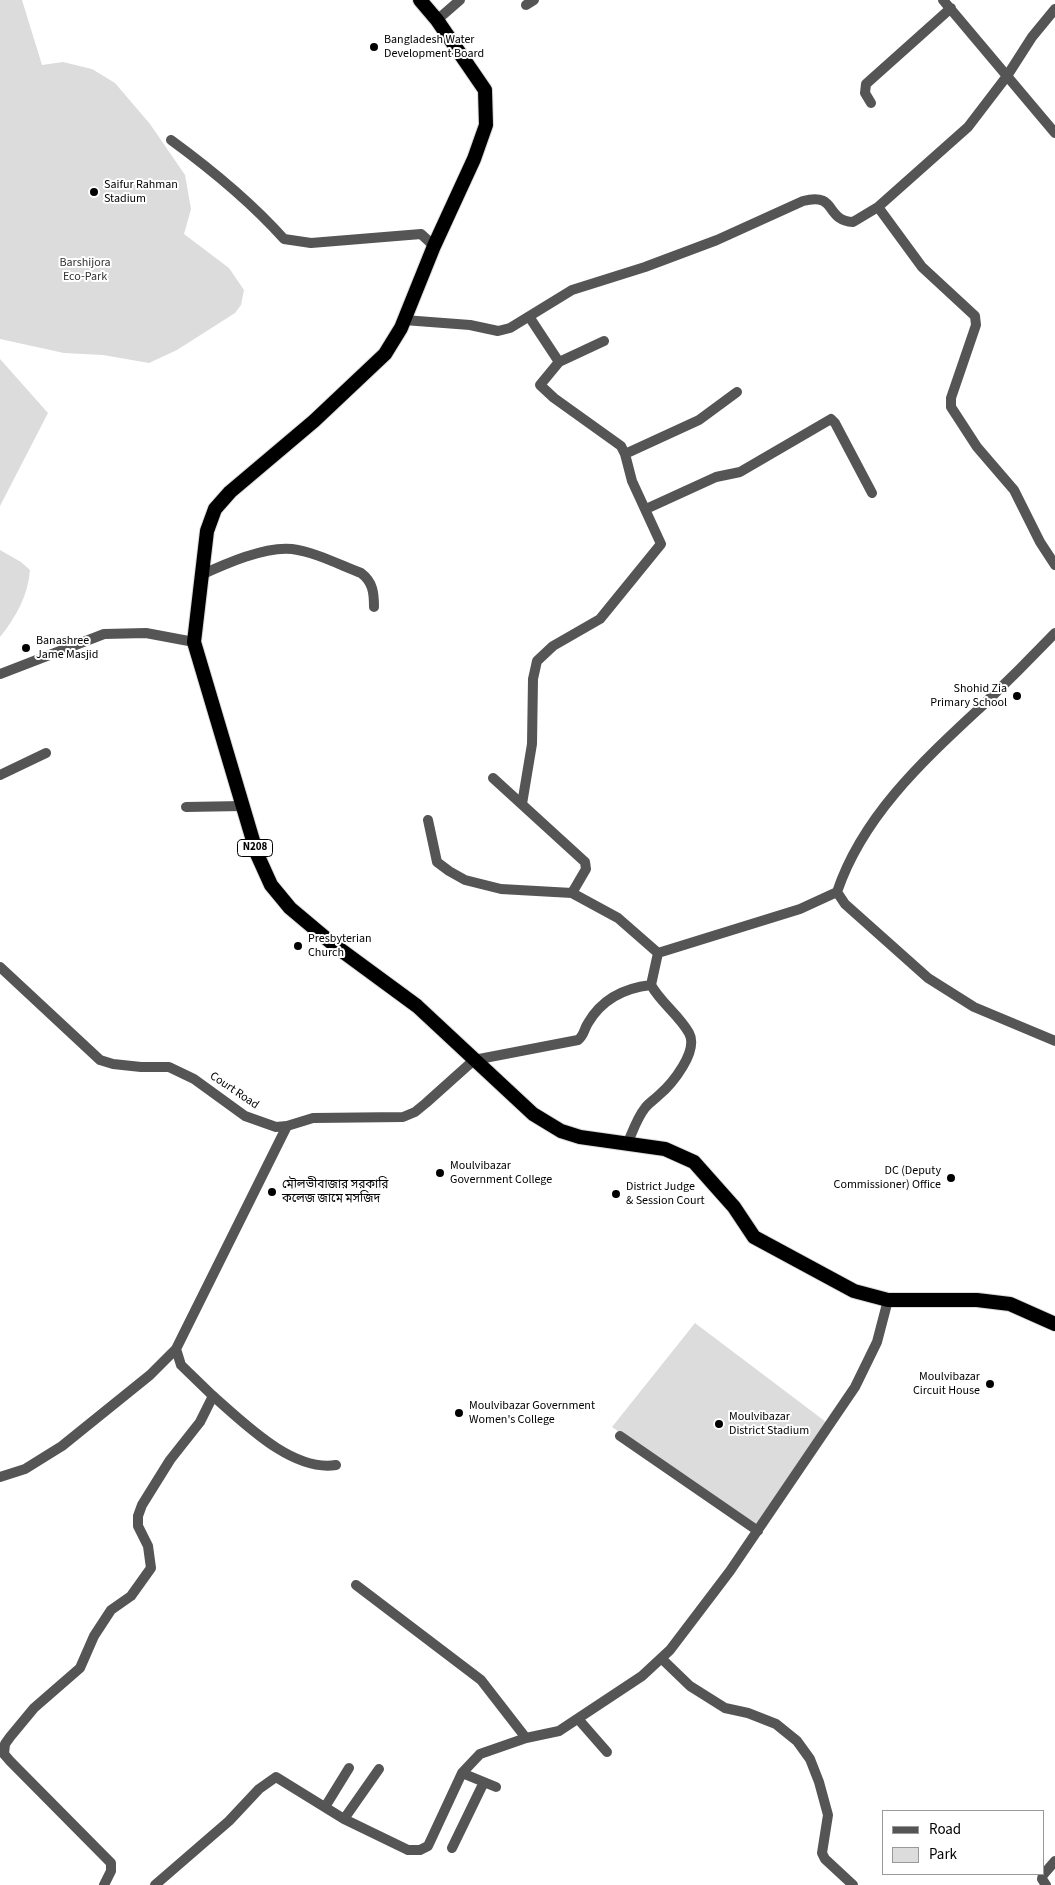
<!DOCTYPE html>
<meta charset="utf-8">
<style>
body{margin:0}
#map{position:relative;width:1055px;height:1885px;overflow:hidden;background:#fff;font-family:"Source Sans 3",sans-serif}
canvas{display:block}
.legend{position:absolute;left:882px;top:1810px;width:162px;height:65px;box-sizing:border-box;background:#fff;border:1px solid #999;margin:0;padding:6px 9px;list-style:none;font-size:15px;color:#000}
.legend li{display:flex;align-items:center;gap:10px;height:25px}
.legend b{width:25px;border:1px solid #999}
</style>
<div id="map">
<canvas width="1055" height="1885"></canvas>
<ul class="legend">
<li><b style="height:6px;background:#555"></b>Road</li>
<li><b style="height:14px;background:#dcdcdc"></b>Park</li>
</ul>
</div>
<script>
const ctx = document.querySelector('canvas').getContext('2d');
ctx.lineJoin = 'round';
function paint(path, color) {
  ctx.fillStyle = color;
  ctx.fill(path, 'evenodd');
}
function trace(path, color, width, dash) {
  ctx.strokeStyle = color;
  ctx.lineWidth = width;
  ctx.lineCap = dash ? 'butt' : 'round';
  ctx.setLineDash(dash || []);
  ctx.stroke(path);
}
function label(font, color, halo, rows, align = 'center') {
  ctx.font = font + ' "Source Sans 3","Noto Sans Bengali",sans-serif';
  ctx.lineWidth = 4;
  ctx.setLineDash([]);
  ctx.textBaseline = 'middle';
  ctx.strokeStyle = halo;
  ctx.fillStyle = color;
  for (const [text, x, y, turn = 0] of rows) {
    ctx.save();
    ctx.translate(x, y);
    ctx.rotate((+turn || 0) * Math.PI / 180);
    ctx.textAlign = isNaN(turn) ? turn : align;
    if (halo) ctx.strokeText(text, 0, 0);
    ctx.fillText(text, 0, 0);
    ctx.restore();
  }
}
paint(new Path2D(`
 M0,0H22L42,65L63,62L92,69L115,83L150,124L185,175L191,209L184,234L229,268L244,290L241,305L235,313L177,350L149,363L103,355L64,353L0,339Z
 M0,359L48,413L0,506Z
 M0,550L21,562L30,570C28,596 16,617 0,637Z
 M695,1323L826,1422L756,1524L612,1427Z`), '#dcdcdc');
const trunk = new Path2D(`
 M420,0L437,20L485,90L486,125L474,159L434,246L401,328L385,354L314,421L230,492L215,509L207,531L194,642L257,854L271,885L290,908L334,945L417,1006L533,1114L561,1131L580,1137L665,1149L694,1162L734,1207L754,1237L854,1291L888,1300H977L1010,1304L1055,1324`);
trace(trunk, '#dbdbdb', 16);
trace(new Path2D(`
 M943,0L1055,133
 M526,5L534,0
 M437,20L460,0
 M871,103L865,93L866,84L951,8
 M171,140C212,170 250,201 284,239L311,243L421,234L434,246
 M878,207L922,267L975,316L976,325L951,398V407L977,447L1014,490L1040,542L1055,565
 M530,318L559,362
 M404,320L470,325L498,331L510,328L572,290L645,267L717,240L803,201C838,192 824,220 853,222L878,207L968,127L1007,76L1032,37L1055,9
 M625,454L699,420L737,392
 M646,509L716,477L740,472L831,419L835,423L872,493
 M201,575C225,564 265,546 292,549C315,552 340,565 361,573C373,582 374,593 374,607
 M0,775L46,753
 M493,778L585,862L586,869L572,893
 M522,804L532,744L533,679L537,661L553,646L600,619L661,544L632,481L625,454L621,446L554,398L540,385L559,362L604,341
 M186,807L243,806
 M428,820L437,862L449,871L465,880L501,889L572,893L618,918L658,953L800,909L837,892L845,904L928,978L974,1007L1055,1041
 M837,892C863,815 924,760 982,706C1007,682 1031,658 1055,633
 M0,967L100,1060L113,1064L141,1067H169L194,1079L245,1116L276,1127L287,1126L313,1118L403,1117L415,1112L426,1103L474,1060L578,1040C584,1036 584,1029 588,1023C602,999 624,988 651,985
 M628,1142C633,1131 637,1118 645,1108C649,1103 654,1100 659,1095C672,1084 699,1051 689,1033C679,1015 661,1003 651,985L658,953
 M213,1396C244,1423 292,1472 336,1465
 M620,1436L758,1531
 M356,1585L481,1680L526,1738
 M662,1659L690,1686L725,1708L748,1713L776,1724L797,1741L810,1759L819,1782L828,1815L822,1853L825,1859L853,1885
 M579,1720L607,1752
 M462,1773L496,1787
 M325,1807L349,1768
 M344,1819L379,1769
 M452,1848L484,1782
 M155,1885L229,1821L259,1789L276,1777L344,1819L408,1850H420L428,1846L462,1773L480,1754L526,1738L559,1731L642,1676L670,1650L730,1571L855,1387L877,1342L888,1300
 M1046,1885L1042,1879L1043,1875L1055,1861`), '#555', 10);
trace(new Path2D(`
 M0,674L104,634L146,633L194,642
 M0,1477L25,1469L62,1446L150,1375L176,1349L287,1126
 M104,1885L111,1871V1863L10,1761L4,1754L5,1744L10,1737L34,1708L80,1668L94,1636L111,1610L131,1596L151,1568L148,1546L138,1526V1516L142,1505L170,1460L200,1422L213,1396L181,1365L176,1349`), '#555', 10);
trace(trunk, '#000', 14);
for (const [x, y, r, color] of [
 [374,47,5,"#000"],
 [94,192,5,"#000"],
 [26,648,5,"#000"],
 [1017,696,5,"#000"],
 [298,946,5,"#000"],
 [440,1173,5,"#000"],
 [951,1178,5,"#000"],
 [272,1192,5,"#000"],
 [616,1194,5,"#000"],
 [990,1384,5,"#000"],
 [459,1413,5,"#000"],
 [719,1424,5,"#000"]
]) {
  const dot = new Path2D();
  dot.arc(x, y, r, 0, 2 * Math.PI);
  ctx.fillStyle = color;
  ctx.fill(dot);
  trace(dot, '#fff', 2);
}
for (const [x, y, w] of [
 [255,848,35]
]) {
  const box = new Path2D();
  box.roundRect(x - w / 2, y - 8.5, w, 17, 4);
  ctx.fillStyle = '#fff';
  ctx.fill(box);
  trace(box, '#000', 1);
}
label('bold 11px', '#000', null, [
 ["N208",255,848]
]);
label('12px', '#000', '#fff', [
 ["Bangladesh Water",384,40],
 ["Development Board",384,54],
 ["Saifur Rahman",104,185],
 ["Stadium",104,199],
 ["Banashree",36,641],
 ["Jame Masjid",36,655],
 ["Shohid Zia",1007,689,"right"],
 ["Primary School",1007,703,"right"],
 ["Presbyterian",308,939],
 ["Church",308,953],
 ["Moulvibazar",450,1166],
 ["Government College",450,1180],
 ["DC (Deputy",941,1171,"right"],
 ["Commissioner) Office",941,1185,"right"],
 ["মৌলভীবাজার সরকারি",282,1185],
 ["কলেজ জামে মসজিদ",282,1199],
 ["District Judge",626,1187],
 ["& Session Court",626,1201],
 ["Moulvibazar",980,1377,"right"],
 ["Circuit House",980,1391,"right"],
 ["Moulvibazar Government",469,1406],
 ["Women's College",469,1420],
 ["Moulvibazar",729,1417],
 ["District Stadium",729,1431]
], 'left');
label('12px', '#333', '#fff', [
 ["Barshijora",85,263],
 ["Eco-Park",85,277]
]);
label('12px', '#000', '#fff', [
 ["Court Road",234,1091,34]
]);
</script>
